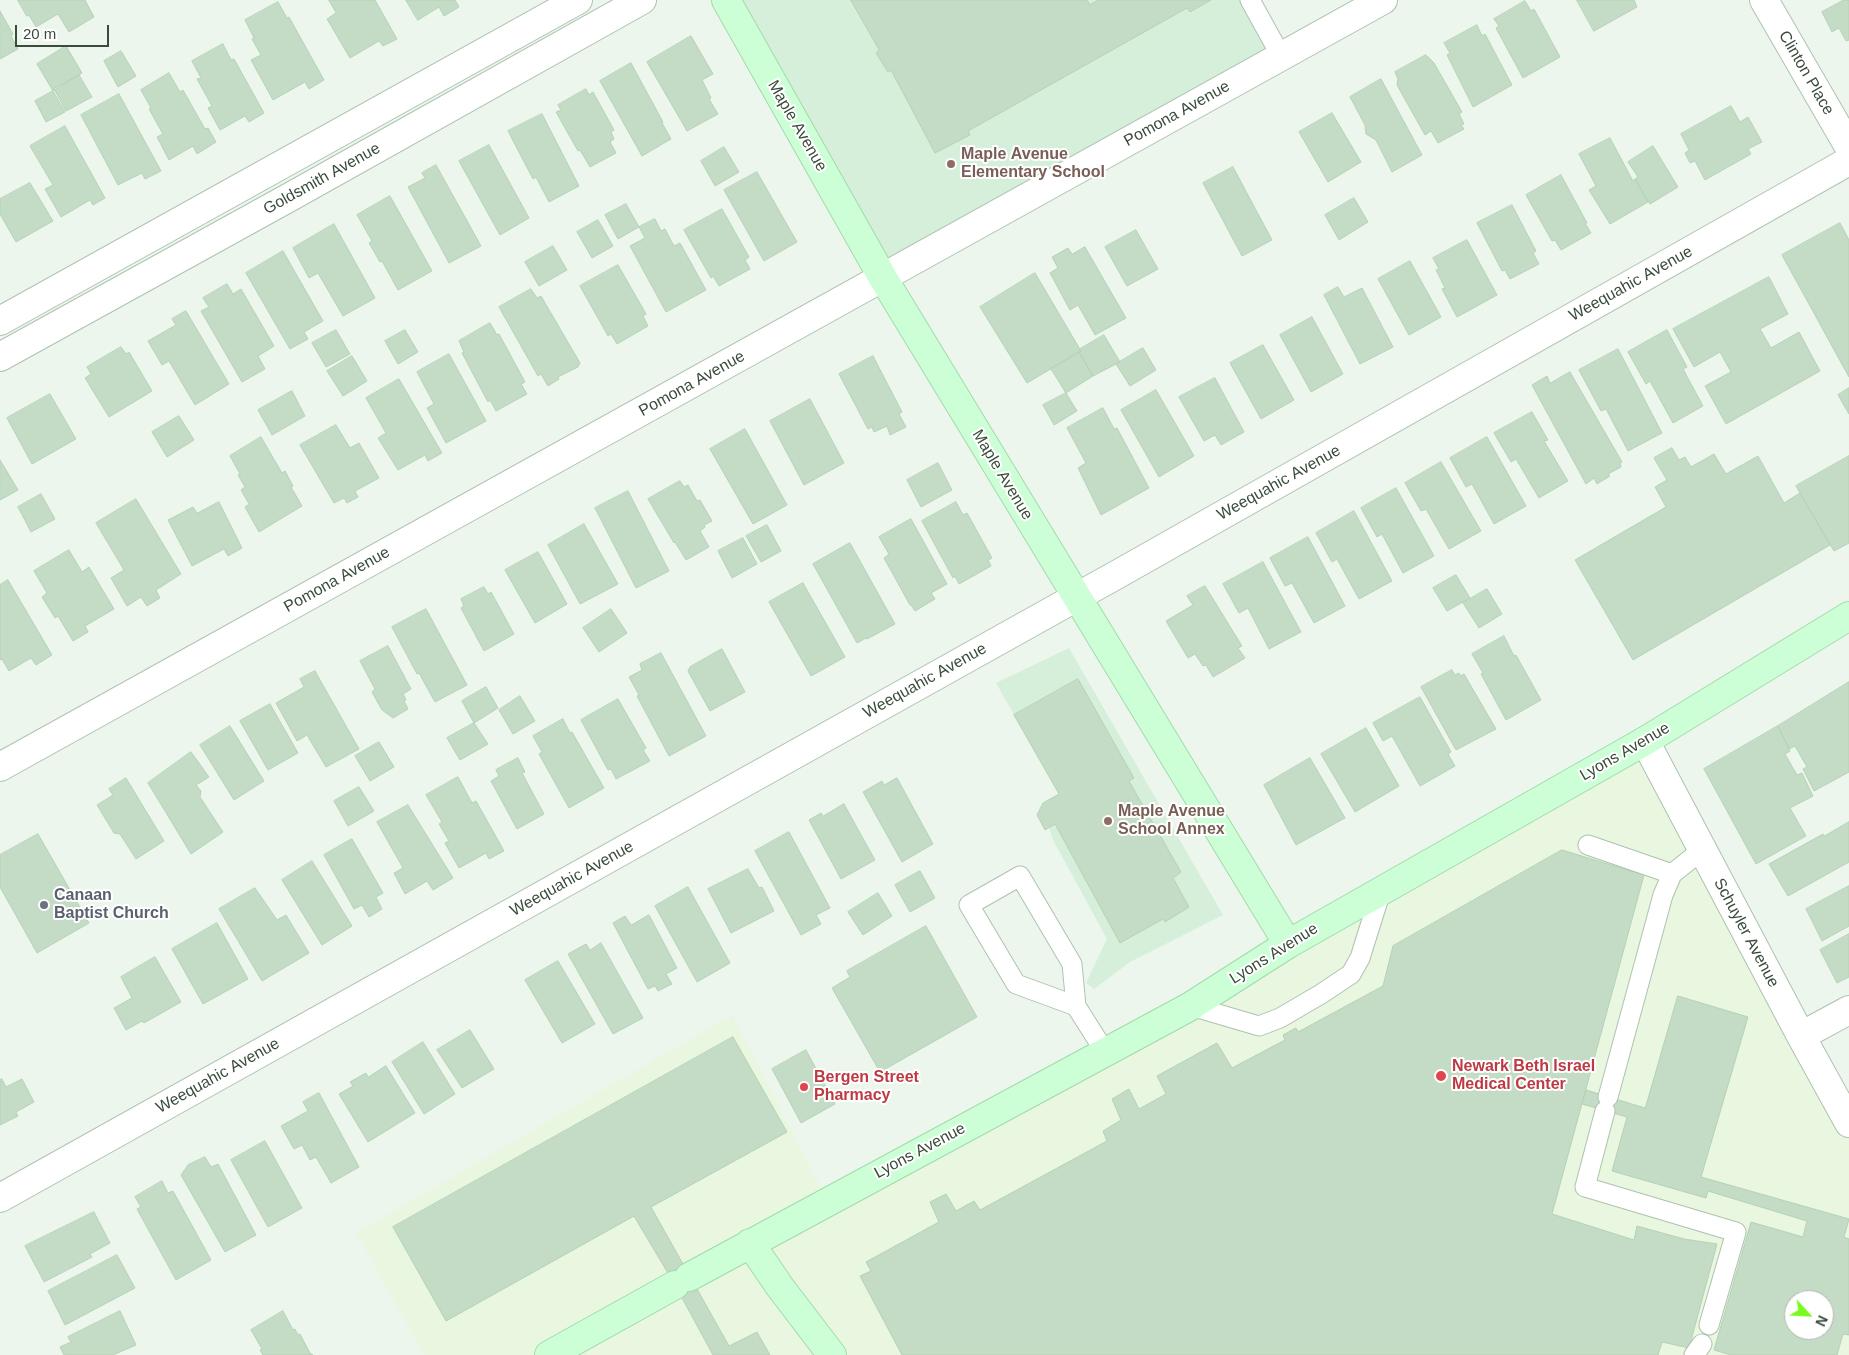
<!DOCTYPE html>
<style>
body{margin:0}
#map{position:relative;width:1849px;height:1355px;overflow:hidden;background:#ecf6ed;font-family:Arial,sans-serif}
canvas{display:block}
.north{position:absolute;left:1784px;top:1290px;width:50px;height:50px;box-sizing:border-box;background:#fff;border:1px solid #b0b7b0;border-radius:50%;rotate:115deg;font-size:14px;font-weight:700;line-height:20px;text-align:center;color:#394b3a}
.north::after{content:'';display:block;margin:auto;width:18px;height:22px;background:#79fa1f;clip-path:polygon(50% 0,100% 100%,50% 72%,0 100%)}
.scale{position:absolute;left:15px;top:25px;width:94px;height:22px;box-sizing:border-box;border:2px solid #394b3a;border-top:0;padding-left:6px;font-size:15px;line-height:18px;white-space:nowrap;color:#394b3a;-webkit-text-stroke:4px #fff;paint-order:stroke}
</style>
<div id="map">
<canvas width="1849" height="1355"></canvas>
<div class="north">N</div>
<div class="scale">20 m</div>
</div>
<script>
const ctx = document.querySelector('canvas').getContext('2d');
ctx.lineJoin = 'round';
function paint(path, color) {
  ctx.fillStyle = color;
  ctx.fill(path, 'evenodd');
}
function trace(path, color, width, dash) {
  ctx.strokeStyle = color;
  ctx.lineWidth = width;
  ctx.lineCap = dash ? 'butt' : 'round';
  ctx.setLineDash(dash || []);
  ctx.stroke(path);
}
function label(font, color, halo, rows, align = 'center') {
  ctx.font = font + ' Arial,sans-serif';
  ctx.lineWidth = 4;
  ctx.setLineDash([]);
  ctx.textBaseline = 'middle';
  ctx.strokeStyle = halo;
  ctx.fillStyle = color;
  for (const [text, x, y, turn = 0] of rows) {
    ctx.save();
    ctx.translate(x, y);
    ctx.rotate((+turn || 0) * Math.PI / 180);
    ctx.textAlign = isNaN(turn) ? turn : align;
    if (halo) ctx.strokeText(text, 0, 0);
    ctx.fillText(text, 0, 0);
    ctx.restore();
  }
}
paint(new Path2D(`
 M719,0H1250L1281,54L885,273Z
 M1069,648L1223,915L1130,962L1094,989L1086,983L1107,939L1052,838L1043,803L1059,794L996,683Z`), '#d6efda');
paint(new Path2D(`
 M1640,754L1849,1137V1355H424L356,1233L732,1015L831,1207ZM1794,1300H1824V1330H1794Z`), '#e9f6e0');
const building = new Path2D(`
 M18,0H85L94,17L69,32L58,14L36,27L29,15L27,16Z
 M329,0H375L397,39L383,46L379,41L350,58L327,19L336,13Z
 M406,0H455L459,7L444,16L439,7L418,20Z
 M851,0H1087L1090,5L1098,0H1211L1190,12L1187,8L968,131L970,135L935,153L891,70L888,72L876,53L879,50Z
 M1577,0H1634L1637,7L1594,31Z
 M1844,0H1849V40L1846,41L1839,28L1832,32L1822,12Z
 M1525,1L1531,11L1534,9L1560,57L1523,78L1496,28L1499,26L1494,19Z
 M278,2L287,18L289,17L324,80L309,89L305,82L273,100L251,60L261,55L252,39L254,38L245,20Z
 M0,11L13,34L11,36L18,49L0,59Z
 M1477,25L1482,36L1485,34L1512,85L1473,107L1447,55L1450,53L1444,43Z
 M691,36L713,74L702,80L711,98L709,99L718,114L687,131L647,62Z
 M223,44L231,60L234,59L264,113L249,122L245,116L220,130L208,108L212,106L197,79L201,78L192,61Z
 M66,46L82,73L53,91L37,64Z
 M121,51L136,76L118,87L104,61Z
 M1426,55L1434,63L1462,112L1459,114L1464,124L1461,125L1464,129L1438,143L1431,131L1425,135L1397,85L1398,79L1395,72Z
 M631,63L663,122L662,123L671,139L642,156L600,81Z
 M169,73L180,92L183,90L205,129L208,128L216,142L197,154L193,146L169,160L157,137L163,134L149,109L151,108L141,90Z
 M79,75L92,97L66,111L54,89Z
 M1381,79L1422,155L1392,172L1376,140L1366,134L1365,125L1350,97Z
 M586,89L589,95L593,92L614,130L611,132L614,139L610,142L616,153L590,167L580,150L578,151L556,112L561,110L558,105Z
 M53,91L65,112L46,122L35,101Z
 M119,94L161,171L145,179L142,173L118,185L81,115Z
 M1731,106L1740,122L1748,117L1762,142L1748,149L1751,154L1705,180L1695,161L1690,163L1685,153L1689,150L1681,134Z
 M1332,113L1361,162L1328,182L1299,132Z
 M542,114L579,186L549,202L536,177L533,179L508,131Z
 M65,126L105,198L93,205L90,200L61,217L45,189L53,185L30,146Z
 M1610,138L1633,181L1635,179L1648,202L1610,224L1589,190L1596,186L1579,154Z
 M489,145L529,218L500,235L459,161Z
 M1653,146L1678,187L1650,204L1635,179L1638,177L1628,162Z
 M724,147L739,172L715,186L701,161Z
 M436,165L481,246L449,263L408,187L425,178L422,173Z
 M1233,167L1272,240L1242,256L1203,183Z
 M757,172L797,242L764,261L724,190Z
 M1561,175L1587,223H1585L1591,233L1561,250L1555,240L1552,241L1526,195Z
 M30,183L53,221L16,242L0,214V199Z
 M390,196L432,271L398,290L382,261L380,262L369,243L372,241L357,215Z
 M1354,198L1368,222L1339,240L1325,215Z
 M626,204L639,227L618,239L605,215Z
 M1512,205L1536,251L1533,253L1539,264L1510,279L1505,270L1502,271L1477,223Z
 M722,209L749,257L745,260L750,269L719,286L713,276L711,278L684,230Z
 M655,219L661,231L665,229L674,246L680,243L706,290L666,312L630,246L645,238L639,227Z
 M598,220L613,246L592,258L577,232Z
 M1840,223L1849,240V377L1782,255Z
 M334,224L375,298L343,316L318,273L309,278L293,248Z
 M1136,230L1158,269L1127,286L1105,247Z
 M1467,240L1497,295L1457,317L1442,289L1445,288L1436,270L1439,269L1433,258Z
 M553,246L567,270L539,286L525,262Z
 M1085,247L1126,318L1095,335L1078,305L1070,310L1050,273L1058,268L1052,257L1068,248L1072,254Z
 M283,251L323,321L304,332L308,339L290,349L246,273Z
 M1410,261L1441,317L1409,335L1378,279Z
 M618,265L646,314L643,316L648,326L617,344L611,334L608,336L580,286Z
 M1035,273L1081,351L1027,383L980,307Z
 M1769,277L1788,314L1760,329L1771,348L1799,332L1820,371L1726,424L1705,386L1731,372L1720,352L1694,367L1673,329Z
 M227,284L233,294L241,289L274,346L258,356L265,369L242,382L201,311L209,307L203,298Z
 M1338,287L1344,297L1362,288L1393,347L1360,364L1324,295Z
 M531,289L537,298L541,296L580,363L578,367L558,377L559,379L548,386L541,374L538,376L499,307Z
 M186,311L229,384L195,405L169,361L162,365L148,341L176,325L172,319Z
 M1312,317L1343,374L1311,392L1280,335Z
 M490,323L497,335L499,334L525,382L521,384L527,394L496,411L490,400L488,402L462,353L464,352L459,341Z
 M336,330L350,354L326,367L312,343Z
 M405,330L418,352L398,364L385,341Z
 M1667,330L1687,367L1683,369L1703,406L1673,423L1650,381L1646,384L1628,352Z
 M1104,335L1120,362L1093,376L1079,352L1081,351L1080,349Z
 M1263,345L1294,400L1261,419L1230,363Z
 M121,347L126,354L129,352L152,391L109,417L85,378L91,374L87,367Z
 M1143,348L1156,370L1130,386L1116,364Z
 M1618,349L1662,433L1628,451L1606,409L1601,411L1579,370Z
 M1079,352L1093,376L1066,393L1051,369Z
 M449,354L486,421L446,443L427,408L434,404L417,372Z
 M352,356L367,381L343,396L327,371Z
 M873,356L902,412L899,414L906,427L890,435L887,426L874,432L872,427L868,429L839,374Z
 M1570,372L1622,462L1620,463L1621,467L1608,474L1610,476L1597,484L1594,478L1586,484L1532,385L1547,376L1550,383Z
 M1215,378L1244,432L1221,445L1215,435L1204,441L1179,397Z
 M399,379L442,453L428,461L425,455L398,470L378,438L386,433L366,398Z
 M1849,388V414L1838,395Z
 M1156,390L1194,456L1159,477L1121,410Z
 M292,391L305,416L272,435L258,410Z
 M1066,393L1077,411L1054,425L1043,405Z
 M50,394L76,439L32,464L7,418Z
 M810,399L844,463L804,485L770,421Z
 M1103,408L1114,429L1117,428L1149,488L1101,515L1078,468L1086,463L1067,428Z
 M1532,412L1548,440L1544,441L1568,481L1539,498L1516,459L1511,462L1494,433Z
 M179,416L194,440L167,457L152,432Z
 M336,425L350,448L359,443L379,478L355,491L358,497L347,503L344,498L334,503L300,445Z
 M745,429L787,505L753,524L710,449Z
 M261,437L282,473L285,471L293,486L291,487L302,506L259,532L245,507L249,504L241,490L245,487L238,475L240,474L230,456Z
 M1487,437L1526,506L1494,524L1472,484L1466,487L1450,458Z
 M1672,448L1679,460L1685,457L1691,467L1714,454L1726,474L1758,456L1784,503L1800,493L1830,545L1633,660L1575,560L1666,507L1655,487L1667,480L1654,458Z
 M1849,456V543L1834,551L1796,486Z
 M0,460L18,490L0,500Z
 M1441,462L1481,531L1449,549L1426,509L1421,511L1405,483Z
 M938,463L952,490L921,507L907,480Z
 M680,481L684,487L688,485L697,501L700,500L712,521L704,525L705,527L700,531L709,547L686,560L675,542L674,543L648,499Z
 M1396,488L1434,556L1403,573L1382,534L1377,537L1361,508Z
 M628,491L669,571L636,588L595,508Z
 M41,494L55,519L31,532L18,507Z
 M136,499L181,574L156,590L160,598L147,606L141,597L127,606L111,578L124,570L96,523Z
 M219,502L242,548L228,556L224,549L192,566L168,520L193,507L197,513Z
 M956,502L963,515L967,513L992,558L988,560L991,566L959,584L955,576L953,578L922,521Z
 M1354,511L1392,581L1359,599L1337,559L1332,562L1316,533Z
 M911,519L947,584L931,593L935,599L915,611L911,605H910L884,558L889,554L879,537Z
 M584,524L618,584L580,604L548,545Z
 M767,525L781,551L761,562L746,536Z
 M1308,537L1345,606L1314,623L1292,583L1285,586L1270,558Z
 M743,538L757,564L732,578L718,551Z
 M850,543L895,624L867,639L866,638L857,643L813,564Z
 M69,550L82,572L89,567L114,609L85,626L88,632L73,641L58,616L55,618L42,597L47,593L34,571Z
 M538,552L567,604L535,623L505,570Z
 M1263,562L1301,632L1269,649L1248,608L1239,613L1223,584Z
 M1456,575L1470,598L1447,611L1433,588Z
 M8,580L52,655L36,665L31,658L9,671L2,659L0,660V585Z
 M803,583L845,657L811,676L769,602Z
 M1205,586L1242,646L1238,648L1245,658L1213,677L1206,665L1203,666L1195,654L1188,658L1166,621L1193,605L1187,596Z
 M484,587L488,594L491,592L514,634L484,651L461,608L464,606L461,599Z
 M1487,589L1502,614L1479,628L1463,603Z
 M426,609L467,685L435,702L419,673L417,674L392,627Z
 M611,609L627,633L599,652L583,628Z
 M1504,636L1514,656L1516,655L1541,700L1506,720L1481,674L1483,673L1472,654Z
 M388,646L411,689L403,694L406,700L404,701L408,709L393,718L382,710L372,692L375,689L360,661Z
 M722,649L745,692L710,711L688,671L690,667Z
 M661,653L706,736L669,756L637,696L639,695L629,677L642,670L640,664Z
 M1452,670L1455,675L1459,673L1460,676L1464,674L1496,729L1456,750L1421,687Z
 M315,671L359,749L326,767L307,735L297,741L276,703L304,687L300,679Z
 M1078,679L1134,778L1129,781L1181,872L1173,878L1189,907L1165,922L1163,919L1120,943L1055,824L1045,830L1037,815L1043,803L1059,794L1014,715Z
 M1849,682V772L1814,791L1803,769L1807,767L1795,746L1789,749L1778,726Z
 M486,687L498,708L474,723L462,701Z
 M520,696L535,721L513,734L499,710Z
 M1420,697L1451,752L1448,754L1455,766L1420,786L1392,736L1383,741L1373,723Z
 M618,699L646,748L643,750L650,761L616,779L611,769L608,770L581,720Z
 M270,704L298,753L268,770L240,721Z
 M563,719L570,733L572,732L604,788L569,808L539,754L542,752L533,736Z
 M474,723L488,744L460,760L447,738Z
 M230,726L264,781L234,800L200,745Z
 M1778,726L1790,751L1785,754L1797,775L1802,773L1813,796L1790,808L1806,836L1756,864L1704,769Z
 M1366,728L1399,786L1355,812L1321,754Z
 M379,742L394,767L370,781L355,756Z
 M191,752L209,777L196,785L201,791L200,797L223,832L191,854L148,783Z
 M518,758L525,772L522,773L544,814L517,829L491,781L499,776L496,770Z
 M1310,758L1345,818L1296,845L1264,785Z
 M458,777L472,803L476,801L504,851L489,859L486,853L459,868L445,843L449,841L439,824L442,822L426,795Z
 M126,778L164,841L136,859L120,834L114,833L97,805L113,795L109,789Z
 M897,778L933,844L902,862L863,792L882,781L884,785Z
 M359,787L374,811L348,826L334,801Z
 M844,804L875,860L841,879L809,820L821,813L823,816Z
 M408,805L453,878L433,890L427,881L405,894L394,873L403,868L377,822Z
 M1849,822V862L1788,896L1769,864L1823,834L1824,836Z
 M789,832L830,908L816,915L821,924L801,935L755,851Z
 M38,834L89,923L37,953L0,887V855Z
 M352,839L383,893L376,897L382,909L369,917L362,905L354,909L324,855Z
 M1562,850L1644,875L1552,1214L1634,1240L1637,1226L1684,1239L1717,1244L1689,1348L1662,1342L1658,1355H902L860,1276L871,1271L866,1262L939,1222L930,1202L946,1194L956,1211L974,1201L980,1210L1107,1141L1103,1131L1121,1120L1112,1099L1129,1089L1139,1109L1166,1094L1157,1076L1217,1043L1232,1068L1285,1040L1283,1035L1296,1028L1298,1032L1383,986L1393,946Z
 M312,861L352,926L322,945L282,880Z
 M748,869L759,888L762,887L774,911L731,933L708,889Z
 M920,871L935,898L910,912L895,885Z
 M1849,886V926L1822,941L1806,909Z
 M688,887L730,963L697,982L655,906Z
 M255,888L277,920L286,915L309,953L262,981L219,909Z
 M878,893L892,916L863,935L848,912Z
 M649,915L677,968L666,974L672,984L658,991L655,986L648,989L613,923L625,916L631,925Z
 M217,923L248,979L203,1004L172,949Z
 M926,926L977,1017L880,1072L832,988L850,977L847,971Z
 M1849,934V977L1837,983L1820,950Z
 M601,943L643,1018L613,1034L568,954L586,944L590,950Z
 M155,957L181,1002L144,1023L142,1021L126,1030L114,1008L132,998L121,977Z
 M558,961L595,1024L562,1043L525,980Z
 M1678,996L1748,1017L1701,1177L1849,1219L1844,1237L1849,1239V1335L1843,1334L1837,1355H1731L1714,1350L1751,1222L1803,1237L1807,1221L1708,1191L1706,1198L1612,1171L1627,1117L1582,1104L1586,1090L1645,1108ZM1794,1300H1824V1330H1794Z
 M470,1030L494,1069L462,1088L437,1050Z
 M733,1037L787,1132L651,1207L729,1346L757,1332L770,1355H713L675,1285L634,1216L446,1321L393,1227Z
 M423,1042L455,1094L424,1114L392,1062Z
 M806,1050L835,1104L801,1123L772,1069Z
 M386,1066L415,1113L368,1142L339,1094L353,1086L350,1082L366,1073L368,1077Z
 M2,1079L6,1087L22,1079L34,1102L16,1112L18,1116L0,1125V1080Z
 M319,1093L359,1167L331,1183L316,1157L310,1160L302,1145L294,1149L281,1126L308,1111L303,1102Z
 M265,1141L302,1208L268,1227L231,1160Z
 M205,1157L211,1167L218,1164L256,1235L225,1252L181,1175L188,1165Z
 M162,1181L168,1193L173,1191L211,1260L176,1280L137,1209L141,1207L135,1197Z
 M94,1212L110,1243L90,1254L92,1257L44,1282L25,1246Z
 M117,1255L135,1288L65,1325L48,1291Z
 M120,1311L136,1345L113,1355H64L60,1347L71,1342L68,1337Z
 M283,1311L293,1330L295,1329L298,1335L300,1334L310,1353L313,1355H263L260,1350L262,1349L251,1330Z`);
paint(building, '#c4dbc5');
trace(building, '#b4d3b6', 1);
const lane = new Path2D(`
 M1250,0L1281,56
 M1588,845L1672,874
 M1076,1006L1016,984L969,905L1020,876L1072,964L1076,1006L1105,1052
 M1191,1006L1259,1026L1280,1018L1321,994L1351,974L1360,958L1381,891
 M1608,1097L1663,895L1672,874L1702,850
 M1605,1111L1585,1187L1736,1232L1709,1325
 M1694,1355L1702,1344`);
const street = new Path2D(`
 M1764,0L1849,147
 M0,321L578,0
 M0,357L290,197L642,0
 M1645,741L1801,1036L1849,1123
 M0,767L1383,0
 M1801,1036L1849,1010
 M0,1198L1118,574L1849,161`);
const secondary = new Path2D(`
 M726,0L883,278L1288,944
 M750,1243L780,1287L832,1355
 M689,1277L1191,1006L1288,944L1645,741L1849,616
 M549,1355L675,1285`);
trace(lane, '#aec2b0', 21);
trace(street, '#aec2b0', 30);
trace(secondary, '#a0dbaa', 30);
trace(lane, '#fff', 19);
trace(street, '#fff', 28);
trace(secondary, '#cdffd7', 28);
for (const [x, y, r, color] of [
 [951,164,5,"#8d6e63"],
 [1108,821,5,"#8d6e63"],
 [44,905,5,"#6b7280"],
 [1441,1076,6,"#e0444e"],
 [804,1087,5,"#e0444e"]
]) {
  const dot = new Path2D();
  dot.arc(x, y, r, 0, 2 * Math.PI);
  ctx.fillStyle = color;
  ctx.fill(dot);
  trace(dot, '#fff', 2);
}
label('16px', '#394b3a', '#fff', [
 ["Clinton Place",1806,73,60],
 ["Pomona Avenue",1177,114,-29],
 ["Maple Avenue",797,126,60],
 ["Goldsmith Avenue",322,179,-29],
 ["Weequahic Avenue",1631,284,-29],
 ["Pomona Avenue",692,384,-29],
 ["Maple Avenue",1002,475,59],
 ["Weequahic Avenue",1279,483,-29],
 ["Pomona Avenue",337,580,-29],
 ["Weequahic Avenue",925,681,-29],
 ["Lyons Avenue",1625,752,-30],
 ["Weequahic Avenue",572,879,-29],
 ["Schuyler Avenue",1746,933,62],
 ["Lyons Avenue",1274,954,-32],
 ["Weequahic Avenue",218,1076,-29],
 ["Lyons Avenue",920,1151,-28]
]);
label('bold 16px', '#785e54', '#fff', [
 ["Maple Avenue",961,155],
 ["Elementary School",961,173],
 ["Maple Avenue",1118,812],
 ["School Annex",1118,830]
], 'left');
label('bold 16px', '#5b616d', '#fff', [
 ["Canaan",54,896],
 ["Baptist Church",54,914]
], 'left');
label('bold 16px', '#be3a42', '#fff', [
 ["Newark Beth Israel",1452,1067],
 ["Medical Center",1452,1085],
 ["Bergen Street",814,1078],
 ["Pharmacy",814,1096]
], 'left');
</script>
